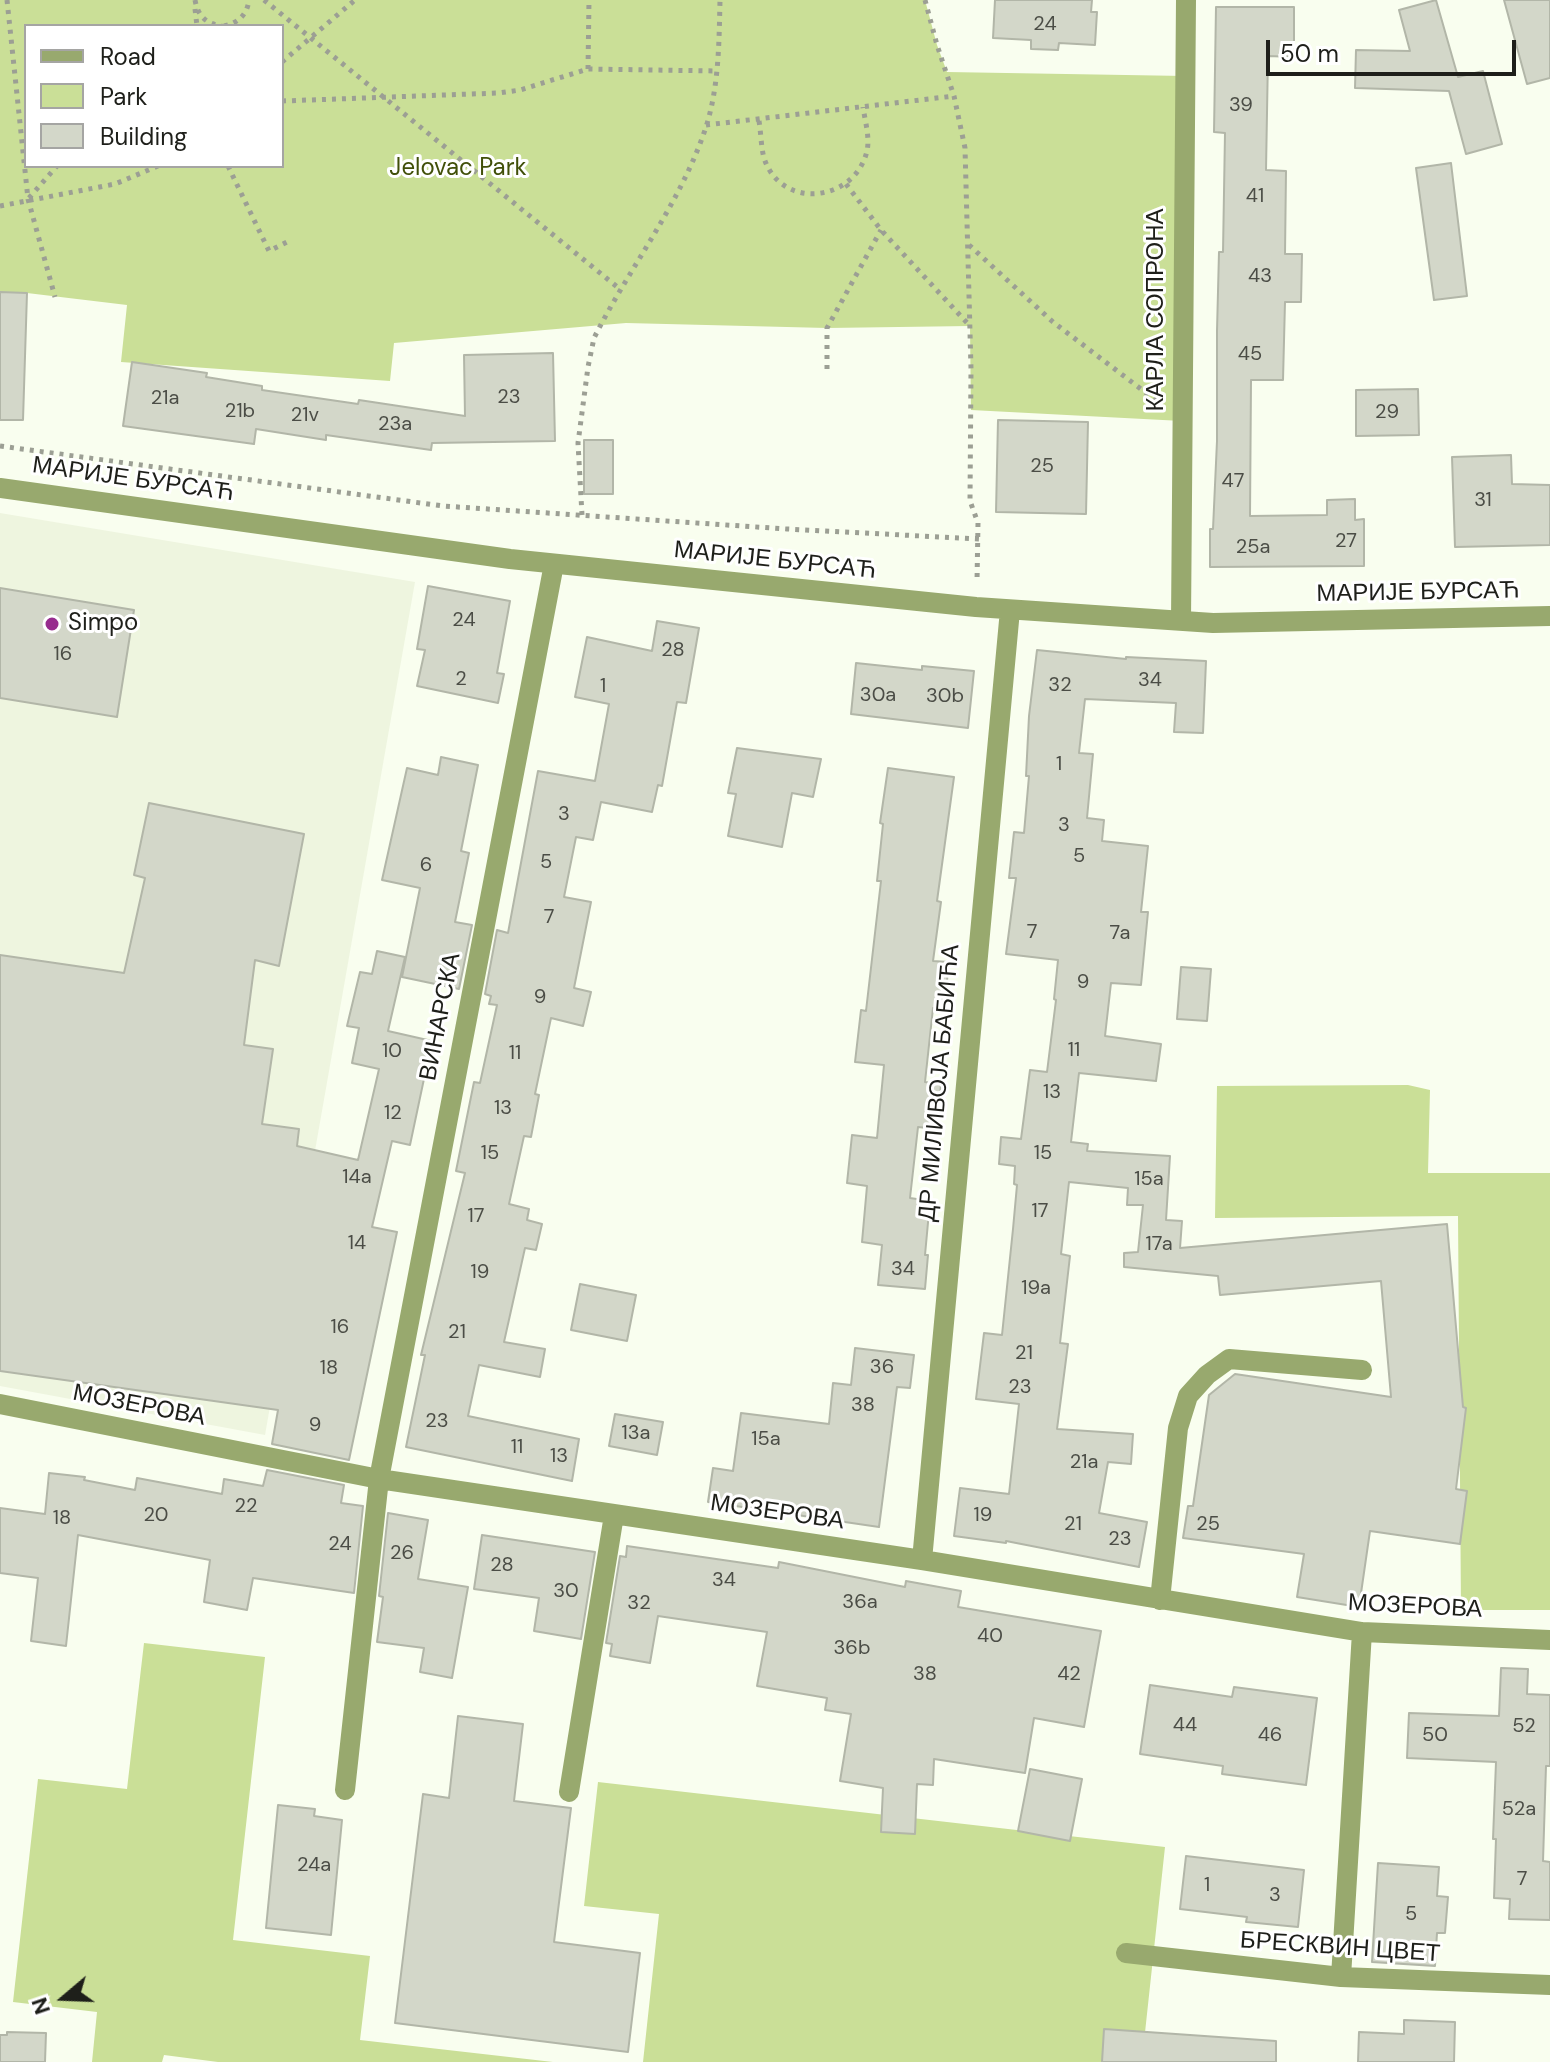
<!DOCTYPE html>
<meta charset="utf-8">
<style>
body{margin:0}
#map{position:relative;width:1550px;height:2062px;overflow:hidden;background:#f9feef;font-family:"DM Sans",sans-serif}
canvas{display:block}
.legend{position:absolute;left:24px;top:24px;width:260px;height:144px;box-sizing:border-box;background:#fff;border:2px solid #a5a5a3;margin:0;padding:10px 14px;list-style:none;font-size:24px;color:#1e1f1a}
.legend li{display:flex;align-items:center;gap:16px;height:40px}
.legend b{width:40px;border:2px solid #a5a5a3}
.north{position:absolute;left:24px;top:1958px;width:80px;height:80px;-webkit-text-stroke:6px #fff;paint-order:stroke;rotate:251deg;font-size:22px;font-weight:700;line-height:32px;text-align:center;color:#1e1f1a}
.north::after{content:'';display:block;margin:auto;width:28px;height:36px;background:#1e1f1a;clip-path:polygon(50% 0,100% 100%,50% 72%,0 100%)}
.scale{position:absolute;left:1266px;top:40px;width:250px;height:36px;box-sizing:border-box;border:4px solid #1e1f1a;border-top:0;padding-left:10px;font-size:24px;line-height:28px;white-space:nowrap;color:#1e1f1a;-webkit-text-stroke:6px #fff;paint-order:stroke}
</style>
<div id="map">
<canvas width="1550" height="2062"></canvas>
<ul class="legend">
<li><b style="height:10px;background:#98a96e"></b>Road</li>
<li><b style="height:22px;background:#cadf97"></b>Park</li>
<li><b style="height:22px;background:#d3d7c9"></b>Building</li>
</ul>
<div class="north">N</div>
<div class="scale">50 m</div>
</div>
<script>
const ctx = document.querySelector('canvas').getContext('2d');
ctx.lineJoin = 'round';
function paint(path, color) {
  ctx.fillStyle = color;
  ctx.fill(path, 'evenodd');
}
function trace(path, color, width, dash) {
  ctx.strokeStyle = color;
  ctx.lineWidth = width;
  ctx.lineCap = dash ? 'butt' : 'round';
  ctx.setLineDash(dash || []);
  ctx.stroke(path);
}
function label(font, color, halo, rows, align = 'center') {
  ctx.font = font + ' "DM Sans",sans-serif';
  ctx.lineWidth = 6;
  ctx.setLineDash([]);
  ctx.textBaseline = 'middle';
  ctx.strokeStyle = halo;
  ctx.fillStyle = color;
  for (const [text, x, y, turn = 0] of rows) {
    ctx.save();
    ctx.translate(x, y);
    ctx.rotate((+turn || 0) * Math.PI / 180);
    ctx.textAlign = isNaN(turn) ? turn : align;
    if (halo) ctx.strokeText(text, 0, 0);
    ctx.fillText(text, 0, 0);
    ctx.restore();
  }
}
paint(new Path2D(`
 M0,513L415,582L265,1435L0,1386Z`), '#eef5df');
paint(new Path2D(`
 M0,0H925L937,45L947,72L1185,76L1182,421L971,410L970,326L827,328L626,323L394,343L390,381L121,362L127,305L27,293L0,292ZM26,26H282V166H26Z
 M1408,1085L1430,1090L1428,1173H1550V1610H1461L1458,1216L1215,1218L1217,1086Z
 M144,1643L265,1657L233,1940L370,1956L360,2040L553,2062H218L164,2055L162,2062H92L97,2012L13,2002L38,1779L127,1789Z
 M598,1782L1165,1847L1143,2051L1231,2062H643L659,1914L584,1906Z`), '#cadf97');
const building = new Path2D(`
 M995,0H1092L1091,12H1097L1095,45L1059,43L1058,50L1031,49V40L993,38Z
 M1436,0L1458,77L1483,71L1502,144L1466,154L1449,91L1355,88L1356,50L1410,51L1399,10Z
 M1504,0H1550V78L1527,84Z
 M1216,7H1294V57L1268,56L1266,170L1286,171L1285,254H1302L1301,302H1285L1283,380H1251L1250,516L1327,515V500L1355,499V520L1364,519V566L1210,567V529H1213L1217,441V331L1219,252H1223L1225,133L1214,132Z
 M1451,163L1467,296L1434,300L1416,168Z
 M0,292L27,293L23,420H0Z
 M553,353L555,441L432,443L431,450L326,435V440L256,429L254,444L123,426L132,362L207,373L206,377L262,386V390L358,404L359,400L465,416L464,355Z
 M1418,389L1419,435L1356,436V390Z
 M998,420L1088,422L1086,514L996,512Z
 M584,440H613V494H584Z
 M1511,455L1512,484L1550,485V545L1455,547L1452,457Z
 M428,586L510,601L497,673L504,674L498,703L417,686L425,650L417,649Z
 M0,588L134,610L117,717L0,698Z
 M657,621L699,628L686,703L677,702L662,786L658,785L652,812L601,802L593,840L576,837L564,897L591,902L574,988L591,992L583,1026L551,1018L535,1094L539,1095L531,1137L524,1136L509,1204L529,1209L527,1220L542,1224L536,1250L525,1248L504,1342L545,1349L540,1377L479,1365L468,1416L579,1439L572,1481L406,1447L425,1355H421L465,1173L456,1171L474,1082L480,1083L497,1005L489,1004L491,996L485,994L497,930L508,933L538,771L595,781L609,704L575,697L587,637L652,651Z
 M1037,650L1126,659V657L1206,661L1203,733L1174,732L1176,703L1085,699L1079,753L1093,754L1087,818L1104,820L1102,841L1148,846L1141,912H1148L1141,985L1111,983L1105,1036L1161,1044L1156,1081L1079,1073L1071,1142L1088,1144L1087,1151L1170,1156L1166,1220L1182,1221L1180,1248L1447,1224L1463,1407L1466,1408L1456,1489L1467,1491L1460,1544L1370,1531L1359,1607L1297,1597L1304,1554L1183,1538L1188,1506H1193L1209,1395L1235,1374L1391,1397L1381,1281L1220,1295L1218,1276L1124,1267V1253L1138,1252L1143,1205H1127L1128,1188L1069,1182L1061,1254L1070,1256L1060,1343L1068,1344L1057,1429L1133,1434L1131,1464L1108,1462L1099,1513L1147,1522L1139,1567L1006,1541V1543L954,1536L960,1488L1009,1494L1019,1404L976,1399L984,1333L1002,1335L1013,1229L1017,1185L1014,1184L1015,1166L999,1164L1001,1137L1021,1139L1030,1070L1047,1072L1056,1000L1054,999L1058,960L1006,954L1016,878H1009L1014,832L1024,833L1029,776H1026L1029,716Z
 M856,663L922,670V666L974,671L968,728L851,714Z
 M737,748L821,759L813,797L792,793L782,847L728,836L736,794L728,793Z
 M441,757L478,765L461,851L469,853L455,922L472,925L459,989L402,977L420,888L382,880L407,768L438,775Z
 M888,768L954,777L937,901L941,902L933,961L949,962L944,1009L933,1008L925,1082L941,1084L937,1129L918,1127L910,1198L930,1201L925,1255H928L925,1289L878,1285L882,1245L862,1242L867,1186L847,1183L852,1135L877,1138L884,1065L855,1062L861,1010L866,1011L881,881H877L883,824L880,823Z
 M149,803L304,834L279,966L255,960L244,1045L273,1049L262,1124L299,1129L297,1146L358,1160L379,1069L352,1063L359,1028L347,1026L360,972L372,974L377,951L405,957L388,1031L432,1041L410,1145L392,1141L372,1227L397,1232L349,1460L272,1444L278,1410L0,1371V955L124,973L145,878L134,875Z
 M1181,967L1211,969L1207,1021L1177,1019Z
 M580,1284L636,1295L627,1341L571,1330Z
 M855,1348L914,1355L910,1388L897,1387L879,1527L708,1502L713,1468L733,1471L741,1413L829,1424L833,1383L851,1385Z
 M615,1414L663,1422L657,1455L609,1446Z
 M267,1470L344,1485L341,1503L363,1506L354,1593L253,1578L247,1610L204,1602L210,1560L78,1535L66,1646L31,1641L38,1578L0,1573V1508L45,1514L49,1473L85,1477L84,1480L135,1490L137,1478L222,1494L224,1479L263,1486Z
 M388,1513L428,1520L418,1579L468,1587L452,1678L420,1672L424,1648L377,1642L383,1597L379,1596Z
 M482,1535L595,1552L581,1639L534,1631L539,1598L474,1589Z
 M627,1546L778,1568L779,1562L905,1587L906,1581L961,1591L958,1607L1101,1631L1084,1727L1034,1718L1025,1773L934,1759L933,1785L917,1784L915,1834L881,1832L883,1788L840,1781L851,1714L825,1710L827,1698L757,1686L767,1632L658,1616L650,1663L610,1656L612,1644L606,1643L620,1556L626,1557Z
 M1501,1668L1528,1669L1527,1694L1550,1695V1766H1546L1543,1861L1550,1862V1920L1509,1919L1510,1899L1494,1898L1496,1839H1493L1496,1762L1407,1758L1409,1713L1499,1716Z
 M1150,1685L1232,1697L1234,1687L1317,1698L1306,1785L1222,1774L1223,1766L1140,1754Z
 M458,1716L523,1724L514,1801L571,1808L554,1942L640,1953L628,2052L395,2023L423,1794L449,1798Z
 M1030,1769L1082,1779L1070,1841L1018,1831Z
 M278,1805L315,1809L314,1816L342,1820L331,1935L266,1928Z
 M1186,1856L1304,1870L1298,1927L1246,1922L1247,1917L1180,1909Z
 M1378,1863L1439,1867L1437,1896L1448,1897L1445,1933H1437L1435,1966L1372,1962Z
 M1404,2020L1455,2022L1454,2062H1358L1359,2032L1404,2034Z
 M1104,2029L1276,2041V2062H1102Z
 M7,2032L46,2033L45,2062H0V2035H7Z`);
paint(building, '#d3d7c9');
trace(building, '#b2b6a8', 2);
trace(new Path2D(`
 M7,0L28,199L55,297
 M195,0C198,16 206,24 222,26
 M264,0L621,290
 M925,0L937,45L954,96L965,148L971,369L970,501L978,523L977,582
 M195,9L197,26
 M224,26C238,23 247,15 249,0
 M282,62L355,0
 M588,69L589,0
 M282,101L499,93L520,90L588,69L718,71
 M759,121C761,133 761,147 764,158C781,211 855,202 867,151C870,137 865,121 863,107
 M706,125L954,96
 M228,166L269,251L289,241
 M846,184L881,230L970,326
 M29,198L57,166
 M0,206L115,184L158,166
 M969,245L1053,322L1158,402
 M827,369V328L881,230
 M0,446L443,506L787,529L979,539
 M582,515L578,443L588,367L594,338C629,268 681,203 706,127C719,86 719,43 720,0`), '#9c9f94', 5, [4, 6]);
trace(new Path2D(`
 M0,488L510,559L976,607L1213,623L1550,616
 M1181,621L1186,0
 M0,1404L379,1479L922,1560L1362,1632L1550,1640
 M922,1560L1010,610
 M1160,1600L1178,1428L1188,1396L1207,1375L1229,1359L1362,1370
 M345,1790L379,1479L554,564
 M569,1792L614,1515
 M1126,1953L1341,1977L1550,1985
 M1341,1977L1362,1632`), '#98a96e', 20);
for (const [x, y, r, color] of [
 [52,624,8,"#972c8e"]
]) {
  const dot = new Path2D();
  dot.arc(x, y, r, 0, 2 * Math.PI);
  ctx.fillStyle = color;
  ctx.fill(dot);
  trace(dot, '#fff', 3);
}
label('20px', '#4b4d46', null, [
 ["24",1045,25],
 ["39",1241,106],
 ["41",1255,197],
 ["43",1260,277],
 ["45",1250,355],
 ["23",509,398],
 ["21a",165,399],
 ["21b",240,412],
 ["29",1387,413],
 ["21v",305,416],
 ["23a",395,425],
 ["25",1042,467],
 ["47",1233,482],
 ["31",1483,501],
 ["27",1346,542],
 ["25a",1253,548],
 ["24",464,621],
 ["28",673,651],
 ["16",63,655],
 ["2",461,680],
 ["34",1150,681],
 ["32",1060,686],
 ["1",603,687],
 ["30a",878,696],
 ["30b",945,697],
 ["1",1059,765],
 ["3",564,815],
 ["3",1064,826],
 ["5",1079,857],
 ["5",546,863],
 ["6",426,866],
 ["7",549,918],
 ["7",1032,933],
 ["7a",1120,934],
 ["9",1083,983],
 ["9",540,998],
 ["11",1074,1051],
 ["10",392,1052],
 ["11",515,1054],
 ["13",1052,1093],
 ["13",503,1109],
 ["12",393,1114],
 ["15",490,1154],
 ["15",1043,1154],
 ["14a",357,1178],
 ["15a",1149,1180],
 ["17",1040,1212],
 ["17",476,1217],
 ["14",357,1244],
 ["17a",1159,1245],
 ["34",903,1270],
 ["19",480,1273],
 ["19a",1036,1289],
 ["16",340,1328],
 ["21",457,1333],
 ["21",1024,1354],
 ["36",882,1368],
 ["18",329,1369],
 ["23",1020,1388],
 ["38",863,1406],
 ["23",437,1422],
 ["9",315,1426],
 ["13a",636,1434],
 ["15a",766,1440],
 ["11",517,1448],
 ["13",559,1457],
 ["21a",1084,1463],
 ["22",246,1507],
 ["20",156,1516],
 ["19",983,1516],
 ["18",62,1519],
 ["21",1073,1525],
 ["25",1208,1525],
 ["23",1120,1540],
 ["24",340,1545],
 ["26",402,1554],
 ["28",502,1566],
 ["34",724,1581],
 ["30",566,1592],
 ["36a",860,1603],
 ["32",639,1604],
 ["40",990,1637],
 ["36b",852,1649],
 ["38",925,1675],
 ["42",1069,1675],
 ["44",1185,1726],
 ["52",1524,1727],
 ["46",1270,1736],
 ["50",1435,1736],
 ["52a",1519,1810],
 ["24a",314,1866],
 ["7",1522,1880],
 ["1",1207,1886],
 ["3",1275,1896],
 ["5",1411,1915]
]);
label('24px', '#415009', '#fff', [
 ["Jelovac Park",458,169]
]);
label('24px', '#1e1f1a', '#fff', [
 ["КАРЛА СОПРОНА",1157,310,-90],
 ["МАРИЈЕ БУРСАЋ",133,480,8],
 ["МАРИЈЕ БУРСАЋ",775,561,6],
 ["МАРИЈЕ БУРСАЋ",1418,593,-1],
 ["ВИНАРСКА",441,1017,-79],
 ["ДР МИЛИВОЈА БАБИЋА",940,1083,-85],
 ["МОЗЕРОВА",139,1406,11],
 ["МОЗЕРОВА",777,1513,8],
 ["МОЗЕРОВА",1415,1607,3],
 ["БРЕСКВИН ЦВЕТ",1340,1948,4]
]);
label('24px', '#1e1f1a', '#fff', [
 ["Simpo",68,624]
], 'left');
</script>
